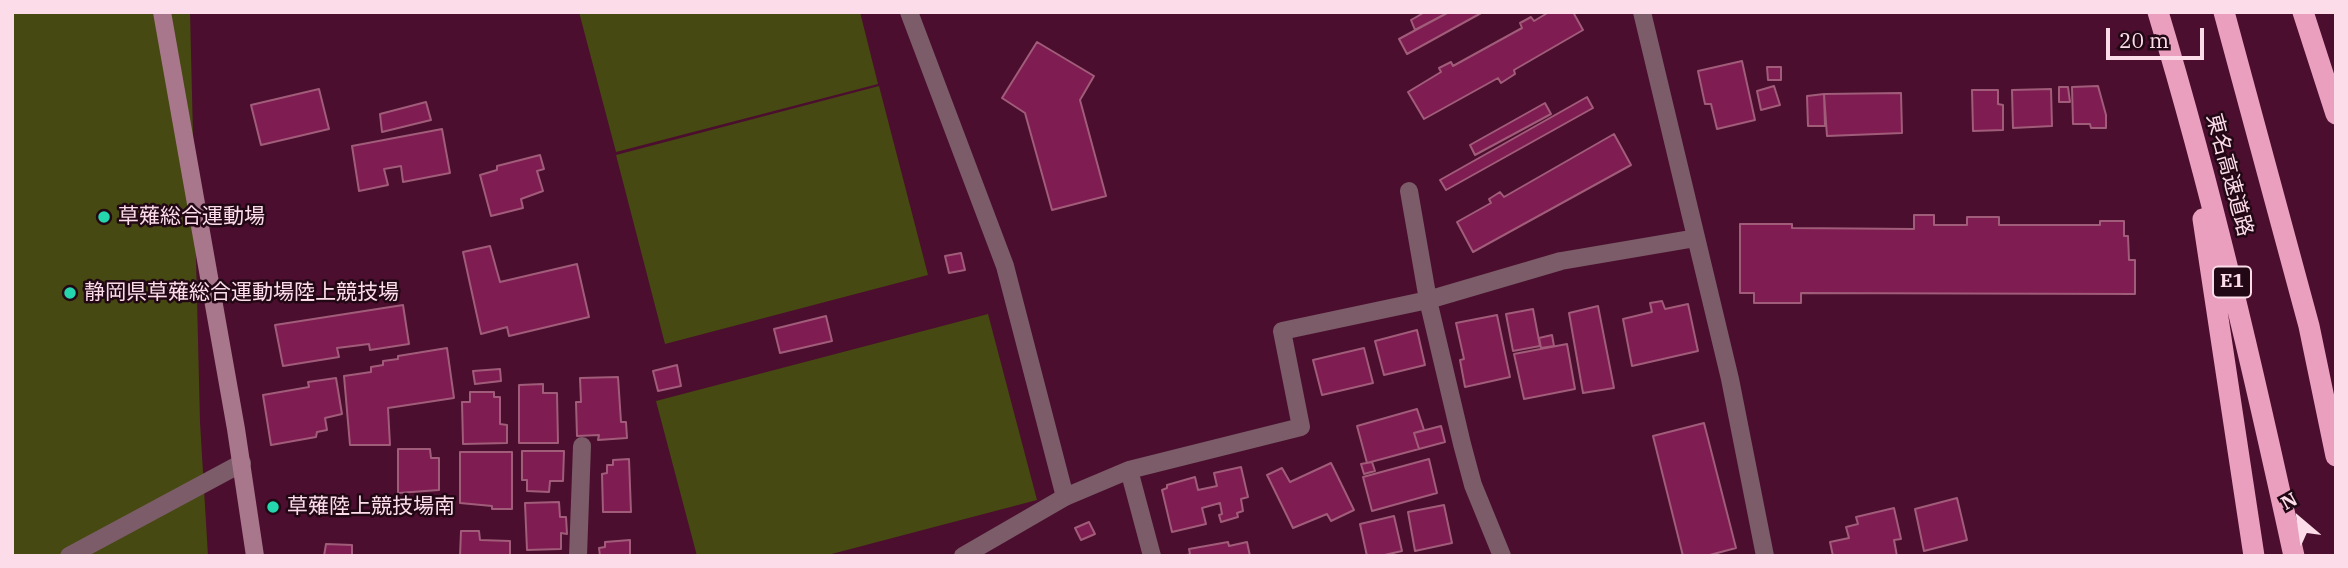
<!DOCTYPE html>
<meta charset="utf-8">
<style>
body{margin:0}
#map{position:relative;width:2348px;height:568px;overflow:hidden;background:#4b0e2e;font-family:"IBM Plex Serif",serif}
canvas{display:block}
.frame{position:absolute;inset:0;border:14px solid #fcdce8;pointer-events:none}
.north{position:absolute;left:2264px;top:484px;width:70px;height:70px;-webkit-text-stroke:5px #220815;paint-order:stroke;rotate:331deg;font-size:19px;font-weight:700;line-height:28px;text-align:center;color:#fcdce8}
.north::after{content:'';display:block;margin:auto;width:24px;height:32px;background:#fcdce8;clip-path:polygon(50% 0,100% 100%,50% 72%,0 100%)}
.scale{position:absolute;left:2106px;top:28px;width:98px;height:32px;box-sizing:border-box;border:4px solid #fcdce8;border-top:0;padding-left:9px;font-size:21px;line-height:24px;white-space:nowrap;color:#fcdce8;-webkit-text-stroke:5px #220815;paint-order:stroke}
</style>
<div id="map">
<canvas width="2348" height="568"></canvas>
<div class="frame"></div>
<div class="north">N</div>
<div class="scale">20 m</div>
</div>
<script>
const ctx = document.querySelector('canvas').getContext('2d');
ctx.lineJoin = 'round';
function paint(path, color) {
  ctx.fillStyle = color;
  ctx.fill(path, 'evenodd');
}
function trace(path, color, width, dash) {
  ctx.strokeStyle = color;
  ctx.lineWidth = width;
  ctx.lineCap = dash ? 'butt' : 'round';
  ctx.setLineDash(dash || []);
  ctx.stroke(path);
}
function label(font, color, halo, rows, align = 'center') {
  ctx.font = font + ' "IBM Plex Serif","Noto Sans JP",serif';
  ctx.lineWidth = 5;
  ctx.setLineDash([]);
  ctx.textBaseline = 'middle';
  ctx.strokeStyle = halo;
  ctx.fillStyle = color;
  for (const [text, x, y, turn = 0] of rows) {
    ctx.save();
    ctx.translate(x, y);
    ctx.rotate((+turn || 0) * Math.PI / 180);
    ctx.textAlign = isNaN(turn) ? turn : align;
    if (halo) ctx.strokeText(text, 0, 0);
    ctx.fillText(text, 0, 0);
    ctx.restore();
  }
}
paint(new Path2D(`
 M12,12H190L200,422L208,556H12Z
 M579,12H860L878,84L616,152Z
 M879,86L928,275L665,344L616,155Z
 M988,314L1037,500L824,556H697L656,401Z`), '#464911');
const building = new Path2D(`
 M1425,12H1449L1415,30L1411,20Z
 M1449,12H1483L1407,54L1399,39Z
 M1549,12H1573L1583,30L1514,70L1515,74L1501,83L1498,78L1424,119L1408,92L1441,72L1439,68L1451,62L1453,66L1522,28L1520,23L1531,17L1534,21Z
 M1037,42L1094,76L1080,100L1106,196L1052,210L1025,113L1002,98Z
 M1742,61L1755,120L1717,129L1711,104H1705L1698,71Z
 M1767,67H1781V80H1768Z
 M1774,86L1780,105L1761,110L1757,91Z
 M2098,86L2106,115V128H2091L2090,124H2073L2072,87Z
 M2059,87H2068L2070,102H2059Z
 M319,89L329,129L261,145L251,105Z
 M2051,89L2052,126L2013,128L2012,90Z
 M1972,90H1998V104L2003,105V130L1973,131Z
 M1901,93L1902,133L1827,136L1824,94Z
 M1824,94L1825,126H1808L1807,96Z
 M1587,97L1593,108L1446,190L1440,180Z
 M426,102L431,120L382,132L380,114Z
 M1545,103L1551,114L1475,155L1470,145Z
 M442,129L450,173L403,182L401,166L384,169L388,185L359,191L352,146Z
 M1614,134L1631,165L1473,252L1457,222L1491,203L1489,199L1500,192L1504,197Z
 M540,155L544,169L537,171L543,191L521,199L523,208L491,216L480,175L497,170V166Z
 M1914,215H1934V225H1967V217H1999V225H2100V221H2124V236H2128L2129,260H2135V294L1801,293V303H1754V293H1740V224H1792V228L1914,229Z
 M490,246L500,282L577,264L589,317L509,336L507,327L481,334L463,252Z
 M961,253L965,270L949,273L945,256Z
 M1662,301L1665,309L1688,304L1698,351L1632,366L1623,319L1652,312L1650,303Z
 M403,305L409,344L370,350L369,344L337,348L339,357L283,366L275,325Z
 M1598,306L1614,388L1583,393L1569,313Z
 M1533,309L1540,346L1513,351L1506,314Z
 M1497,315L1510,377L1465,387L1460,360L1464,359L1456,323Z
 M826,316L832,341L780,353L774,329Z
 M1417,330L1425,365L1384,375L1375,341Z
 M1552,335L1554,346L1541,348L1539,338Z
 M1567,344L1575,389L1524,399L1514,354Z
 M447,348L454,398L388,408L390,445H350L344,376L371,372V367L383,365V361L398,359V356Z
 M1364,348L1373,383L1322,395L1313,360Z
 M677,365L681,386L658,391L653,371Z
 M500,369L501,381L475,384L473,371Z
 M618,377L621,422H626L627,438L598,440L599,435L577,436L576,402H581L580,378Z
 M336,378L342,414L325,418L327,430L317,432L316,437L271,445L263,395L309,387L308,382Z
 M543,384V393H557L558,443H519V385Z
 M470,392H494V397H500V424L507,425V443L463,444L462,402H470Z
 M1417,409L1424,430L1414,433L1419,449L1367,463L1357,426Z
 M1704,423L1736,548L1706,556H1683L1653,436Z
 M1441,426L1445,442L1419,449L1414,433Z
 M398,449H430L431,458H439V490L398,493Z
 M522,451H564L563,481H550L549,492L527,491V480H522Z
 M460,452H512V509H492V506L460,503Z
 M629,459L631,512H603L602,474L607,473V465H613V460Z
 M1429,459L1437,493L1372,511L1363,477Z
 M1372,462L1375,471L1364,474L1361,464Z
 M1331,463L1354,510L1331,521L1327,514L1293,528L1267,475L1282,468L1290,482Z
 M1241,467L1248,497L1241,499L1243,511L1237,513L1238,517L1221,522L1219,515L1222,514L1220,503L1202,508L1206,524L1172,532L1162,490L1167,488V485L1195,477L1198,490L1217,486L1214,473Z
 M1957,498L1967,540L1924,551L1915,509Z
 M559,502L560,517H566L567,534L561,533V549L527,550L525,503Z
 M1444,505L1452,543L1415,551L1408,512Z
 M1894,508L1901,539L1894,540L1897,556H1833L1830,542L1849,538L1846,527L1858,524L1856,517Z
 M1394,516L1402,551L1380,556H1367L1360,524Z
 M1089,522L1095,534L1081,540L1075,528Z
 M461,531H479L480,540L510,541V556H460Z
 M630,540V556H600L599,548L605,547V542Z
 M1228,542L1229,546L1247,542L1250,556H1183L1190,554L1189,549Z
 M326,544L352,545V556H324Z`);
paint(building, '#7f1c51');
trace(building, '#a15c7a', 2);
trace(new Path2D(`
 M909,12L1005,266L1065,497
 M69,556L242,463`), '#7b5c68', 18);
trace(new Path2D(`
 M1642,12L1730,379L1765,556
 M1409,191L1428,300L1462,444L1473,485L1502,556
 M578,556L582,446
 M963,556L1065,497L1129,470
 M1152,556L1129,470L1301,427L1282,331L1428,300L1561,261L1696,238`), '#7b5c68', 18);
trace(new Path2D(`
 M162,12L236,429L255,556`), '#a8778b', 18);
trace(new Path2D(`
 M2158,12C2212,191 2254,373 2294,556
 M2224,12L2309,326L2336,456
 M2303,12L2336,114
 M2203,219L2254,556`), '#ea9fbe', 21);
for (const [x, y, r, color] of [
 [104,217,7,"#24d5ae"],
 [70,293,7,"#24d5ae"],
 [273,507,7,"#24d5ae"]
]) {
  const dot = new Path2D();
  dot.arc(x, y, r, 0, 2 * Math.PI);
  ctx.fillStyle = color;
  ctx.fill(dot);
  trace(dot, '#220815', 2.5);
}
for (const [x, y, w] of [
 [2232,282,38]
]) {
  const box = new Path2D();
  box.roundRect(x - w / 2, y - 15.5, w, 31, 5);
  ctx.fillStyle = '#220815';
  ctx.fill(box);
  trace(box, '#fcdce8', 2);
}
label('bold 19px', '#fcdce8', null, [
 ["E1",2232,282]
]);
label('21px', '#fcdce8', '#220815', [
 ["東名高速道路",2229,175,75]
]);
label('21px', '#fcdce8', '#220815', [
 ["草薙総合運動場",118,217],
 ["静岡県草薙総合運動場陸上競技場",84,293],
 ["草薙陸上競技場南",287,507]
], 'left');
</script>
